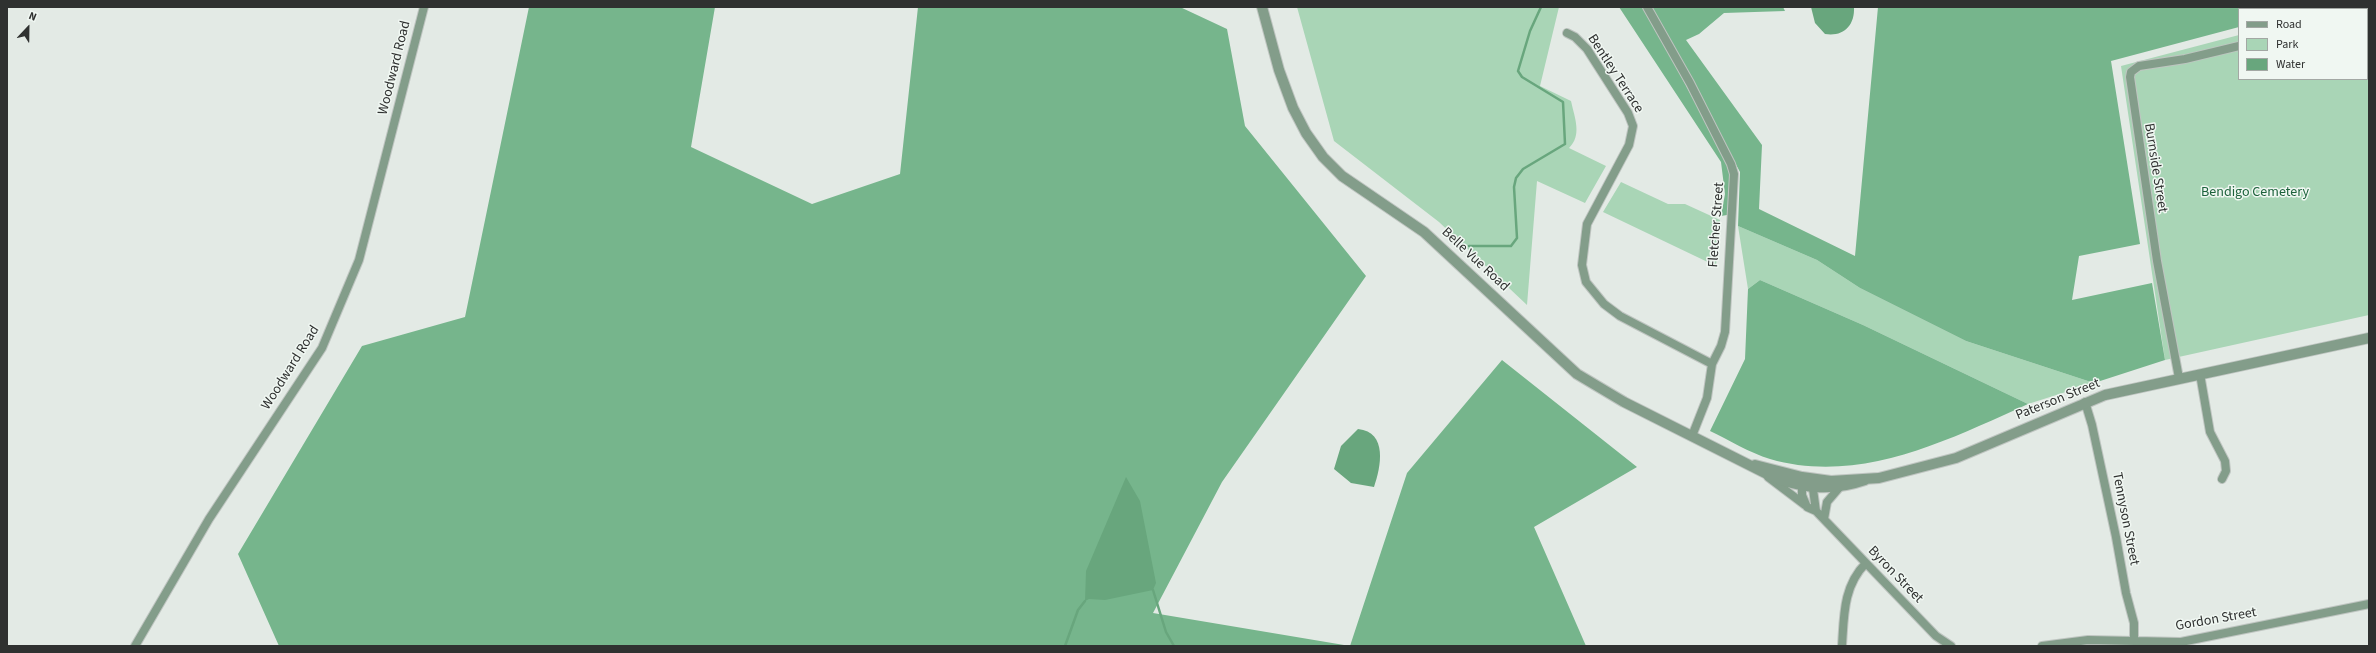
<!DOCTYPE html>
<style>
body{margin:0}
#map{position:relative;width:2376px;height:653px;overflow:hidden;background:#e3eae5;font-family:"Source Sans 3",sans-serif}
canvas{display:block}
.frame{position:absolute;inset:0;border:8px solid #2f3130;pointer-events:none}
.legend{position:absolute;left:2238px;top:8px;width:130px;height:72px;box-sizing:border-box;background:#f0f7f2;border:1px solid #a3a8a4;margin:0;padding:5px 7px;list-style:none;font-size:12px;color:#2f3130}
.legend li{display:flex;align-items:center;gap:8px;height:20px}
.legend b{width:20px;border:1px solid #a3a8a4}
.north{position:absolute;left:8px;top:8px;width:40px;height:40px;-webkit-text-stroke:3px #f0f7f2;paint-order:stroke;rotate:22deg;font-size:11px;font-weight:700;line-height:16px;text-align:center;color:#2f3130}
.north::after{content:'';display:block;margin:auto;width:14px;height:18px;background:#2f3130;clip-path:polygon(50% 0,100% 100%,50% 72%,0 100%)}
</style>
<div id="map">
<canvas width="2376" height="653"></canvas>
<div class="frame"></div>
<ul class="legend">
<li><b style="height:5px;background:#839d8a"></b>Road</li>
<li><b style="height:11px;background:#a9d5b6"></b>Park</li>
<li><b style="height:11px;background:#68a67d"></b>Water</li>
</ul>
<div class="north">N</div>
</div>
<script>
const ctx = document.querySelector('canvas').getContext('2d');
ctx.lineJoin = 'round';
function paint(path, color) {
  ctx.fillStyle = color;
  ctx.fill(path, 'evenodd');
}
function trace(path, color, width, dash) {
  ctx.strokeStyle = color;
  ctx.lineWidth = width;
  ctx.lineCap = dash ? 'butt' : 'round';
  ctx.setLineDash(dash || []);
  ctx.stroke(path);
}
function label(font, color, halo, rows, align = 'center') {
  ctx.font = font + ' "Source Sans 3",sans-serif';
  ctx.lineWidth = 3;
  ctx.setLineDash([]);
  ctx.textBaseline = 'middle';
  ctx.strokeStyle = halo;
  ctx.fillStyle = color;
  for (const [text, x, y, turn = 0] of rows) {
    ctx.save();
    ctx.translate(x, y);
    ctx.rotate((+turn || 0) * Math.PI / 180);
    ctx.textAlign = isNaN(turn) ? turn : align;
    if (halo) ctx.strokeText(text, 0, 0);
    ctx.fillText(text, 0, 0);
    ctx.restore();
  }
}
paint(new Path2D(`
 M1297,7H1559L1540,86L1571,101C1575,119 1582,135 1569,148L1606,166L1585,203L1537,181L1527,305L1439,222L1334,141Z
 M2331,7H2369V315L2165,360L2121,66L2239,35V79H2367V9H2330Z
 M1621,182L1668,204H1685L1720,220L1716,266L1603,212Z
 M1738,226L1817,260L1860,288L1966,341L2094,383L2028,404L1863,325L1760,280L1748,289Z`), '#a9d5b6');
paint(new Path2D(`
 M529,7H715L691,147L812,204L900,174L918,7H1180L1227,29L1245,126L1366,276L1222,482L1153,613L1350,646L1407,473L1502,360L1637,467L1534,527L1586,646H279L238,554L362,346L465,317Z
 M1619,7H1644L1728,164L1732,180L1727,215L1721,216L1725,194L1721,162Z
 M1652,7H1783L1785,11L1724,13L1699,34L1686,40L1762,145L1759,209L1855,256L1878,7H2301L2296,9H2239V27L2111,61L2140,244L2079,256L2072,300L2152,283L2165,360L2094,383L1966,341L1860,288L1817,260L1738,226L1740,172Z
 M1760,280L1863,325L2028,404C1948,440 1860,485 1770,459C1750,453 1729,440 1710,431L1745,359L1748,289Z`), '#76b58c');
paint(new Path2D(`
 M1811,7H1854C1855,26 1843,37 1825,34L1815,23Z
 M1358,429C1388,432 1381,467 1374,487L1351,483L1334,469L1341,446Z
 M1126,477L1140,501L1156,583L1153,590L1105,600L1089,599L1085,601L1086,571Z`), '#68a67d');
trace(new Path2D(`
 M1469,246H1511L1517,238L1514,187L1516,178L1523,169L1565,144L1563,102L1522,77L1518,71L1530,31L1541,7
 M1153,590L1166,632L1174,646
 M1065,646L1078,610L1085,601`), '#68a67d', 2.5);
const minor = new Path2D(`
 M1647,7L1690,83L1731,164L1734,174L1725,332L1721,346L1712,364L1707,398L1692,436
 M1567,33L1575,37L1587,49L1628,113L1633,126L1629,145L1587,224L1582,265L1586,282L1604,304L1620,316L1712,364
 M2200,374L2210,432L2225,461L2226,471L2222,479
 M2179,378L2157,261L2130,77L2131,72L2139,66L2185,59L2239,46
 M2085,402L2092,425L2116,537L2126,593L2134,623V641
 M1768,477L1805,505
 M1802,480V495L1807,507L1816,511L1936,636L1951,646
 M1812,482L1816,511
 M1824,519L1827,502L1839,488
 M135,646L209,519L322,348L359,260L424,7
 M1842,646C1844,616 1843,586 1866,563
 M2042,646L2088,640L2181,642L2369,604`);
const tertiary = new Path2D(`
 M1262,7L1279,70L1293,108L1306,133L1323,157L1342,176L1424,232L1577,374L1624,402L1775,478C1807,489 1833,491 1865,480
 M1755,465L1802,477L1831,481L1879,478L1956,458L2105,395L2369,338`);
trace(minor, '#bfc5c1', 10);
trace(tertiary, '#bfc5c1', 12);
trace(minor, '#839d8a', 8);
trace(tertiary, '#839d8a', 10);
label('14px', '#2f3130', '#f0f7f2', [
 ["Woodward Road",395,68,-76],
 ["Bentley Terrace",1615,74,57],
 ["Burnside Street",2155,168,81],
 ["Fletcher Street",1717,225,-86],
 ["Belle Vue Road",1475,260,43],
 ["Woodward Road",291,368,-58],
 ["Paterson Street",2058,400,-22],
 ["Tennyson Street",2125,519,79],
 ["Byron Street",1895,575,46],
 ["Gordon Street",2216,620,-10]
]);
label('14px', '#1c623b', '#f0f7f2', [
 ["Bendigo Cemetery",2255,193]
]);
</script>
